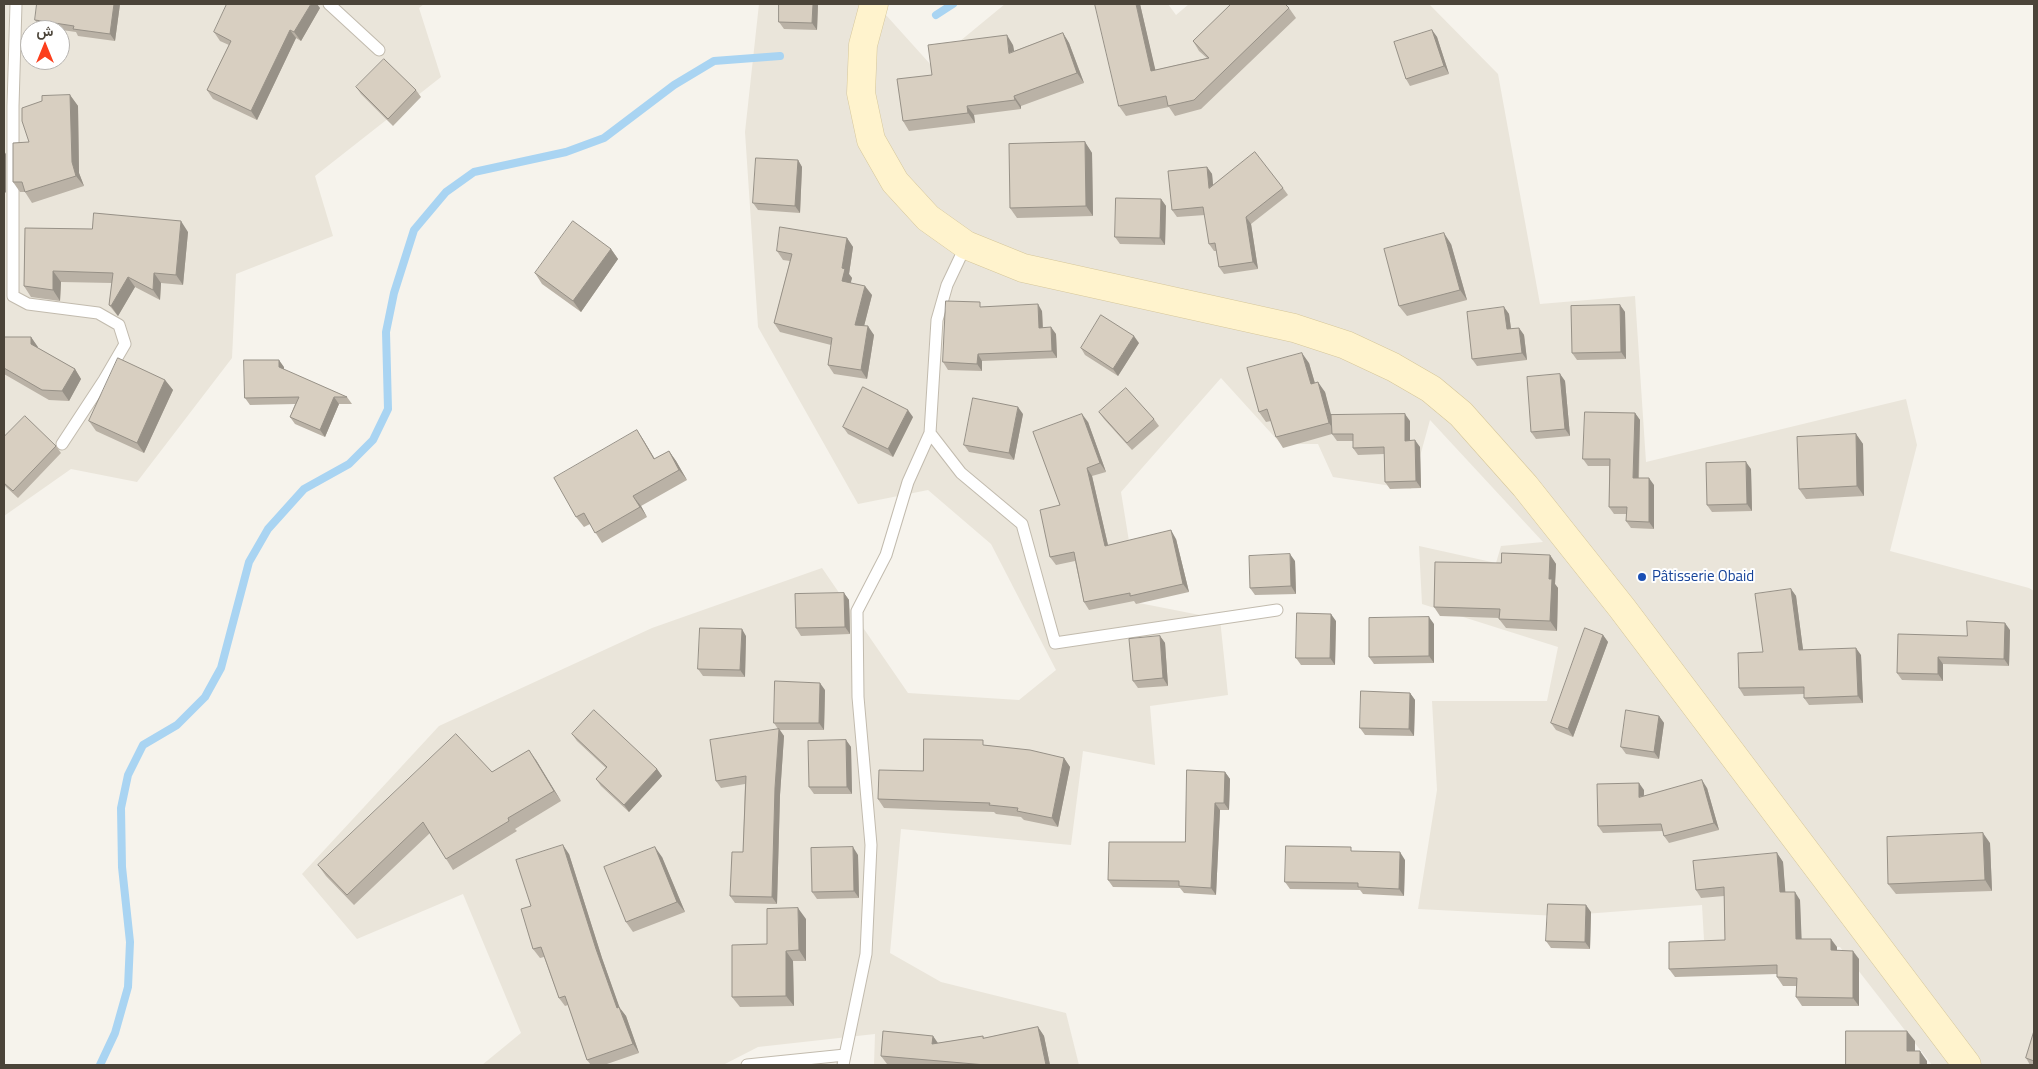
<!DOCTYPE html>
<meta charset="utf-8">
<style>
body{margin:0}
#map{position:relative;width:2038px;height:1069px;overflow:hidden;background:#f6f3ec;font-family:"Titillium Web",Vazirmatn,sans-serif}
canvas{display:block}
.frame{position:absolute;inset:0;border:5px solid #4b4439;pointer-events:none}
.north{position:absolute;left:20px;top:20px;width:50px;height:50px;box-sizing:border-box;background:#fff;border:1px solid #b7b4b0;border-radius:50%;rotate:0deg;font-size:14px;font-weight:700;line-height:20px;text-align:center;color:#4b4439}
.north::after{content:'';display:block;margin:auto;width:18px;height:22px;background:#fc3f1d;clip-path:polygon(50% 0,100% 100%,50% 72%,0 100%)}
</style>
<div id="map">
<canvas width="2038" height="1069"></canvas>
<div class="frame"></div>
<div class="north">ش</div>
</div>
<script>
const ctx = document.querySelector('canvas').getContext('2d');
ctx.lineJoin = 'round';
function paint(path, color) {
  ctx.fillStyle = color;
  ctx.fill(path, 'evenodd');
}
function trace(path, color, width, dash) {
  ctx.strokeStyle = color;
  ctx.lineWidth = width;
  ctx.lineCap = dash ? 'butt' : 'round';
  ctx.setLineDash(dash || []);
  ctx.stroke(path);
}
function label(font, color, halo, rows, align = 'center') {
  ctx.font = font + ' "Titillium Web",sans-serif';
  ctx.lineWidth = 4;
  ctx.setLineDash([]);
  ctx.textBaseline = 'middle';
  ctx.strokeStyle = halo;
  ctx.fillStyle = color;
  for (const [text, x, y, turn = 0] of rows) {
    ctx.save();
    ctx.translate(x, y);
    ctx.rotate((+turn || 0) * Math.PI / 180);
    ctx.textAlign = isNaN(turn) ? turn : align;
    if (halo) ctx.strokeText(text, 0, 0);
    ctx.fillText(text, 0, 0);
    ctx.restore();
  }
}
paint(new Path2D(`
 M4,4H424L419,8L441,77L315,176L333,236L236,274L232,358L137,482L71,469L4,516ZM30,30H60V60H30Z
 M759,4H876L931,65L1005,4H1168L1176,15L1189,4H1429L1498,74L1540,304L1635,296L1646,462L1906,399L1917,445L1890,551L2029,588L2034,591V1065H1932L1840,947L1704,940L1702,905L1558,916L1418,909L1437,790L1432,701H1547L1558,647L1422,604L1419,546L1496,563L1501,546L1543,542L1430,420L1411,489L1333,477L1318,444H1281L1221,378L1121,492L1139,603L1220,619L1228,695L1150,706L1155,765L1083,751L1071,845L901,829L890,953L941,982L1066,1013L1079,1065H874L875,1034L758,1047L723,1065H482L521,1033L463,894L357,939L302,874L439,726L652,628L822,568L908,693L1019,700L1056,670L991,544L928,490L858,504L758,327L745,132Z`), '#eae5da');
trace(new Path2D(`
 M936,15L953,4
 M100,1065L115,1033L128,987L130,942L122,867L121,808L128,775L143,745L177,725L205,697L221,668L249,562L268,529L304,489L349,464L373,440L388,409L386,332L394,293L414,230L446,192L474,172L566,152L604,138L674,85L714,61L780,56`), '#a9d4f2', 8);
const lane = new Path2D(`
 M16,4L13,106V296L28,304L98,313L119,325L125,344L104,380L62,444
 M329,4L379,50
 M966,245L947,285L937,320L930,433L961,473L1022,524L1055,643L1277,610
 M747,1065L845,1055
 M843,1065L866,954L871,845L858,697L857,611L886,555L908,482L930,433`);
const secondary = new Path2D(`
 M874,4L863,45L861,93L871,140L895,182L928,218L966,245L1023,268L1294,328L1346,345L1393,367L1431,389L1461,414L1525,486L1622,608L1967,1065`);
trace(lane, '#c2bbae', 13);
trace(secondary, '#d6c79b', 29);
trace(lane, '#fff', 11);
trace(secondary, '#fff3cd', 28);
paint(new Path2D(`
 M120,4L115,41L78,36L76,32L40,27L35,20Z
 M818,4L817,30L784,29L779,22Z
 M1140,4L1155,70L1207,58L1199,51L1193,41L1289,8L1296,18L1201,109L1175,116L1169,107L1126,116L1119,106Z
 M320,8L301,41L296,38L257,120L213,99L207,90L229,45L220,41L214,32Z
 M1432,30L1437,37L1449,74L1410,86L1406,79Z
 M1063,33L1069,43L1084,83L1021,106V109L974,115L975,123L909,131L903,121L1013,45L1014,51Z
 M356,87L416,90L421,97L393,126L361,94Z
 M70,95L78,106L79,173L84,186L32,203L25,192H20L13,182L29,142Z
 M1085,142L1092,153L1093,216L1017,218L1010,208Z
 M798,160L802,167L800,213L758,210L753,203Z
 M1207,167L1212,174L1213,185L1283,188L1288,195L1251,224L1258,269L1224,274L1219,267L1217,251H1214L1209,244L1205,215L1177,217L1172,210Z
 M1161,199L1166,206L1165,245L1120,244L1115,237Z
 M25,228L188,232L183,285L161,283L160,300L135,287L118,316L117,315L109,305L112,283L61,282L60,301L31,297L24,286Z
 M847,238L853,247L849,274L852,278L850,283L872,295L864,326L874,335L867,379L834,374L828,365L831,345L780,332L774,323L790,261L783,260L777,251Z
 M1451,244L1467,300L1407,316L1399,306Z
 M611,249L618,259L581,312L542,284L535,273Z
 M1620,305L1625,312L1626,359L1577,360L1572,353Z
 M983,307L1042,311L1043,328L1056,334L1057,358L982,361V371L948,370L943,362Z
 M1504,307L1509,314L1511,329L1519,328L1524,335L1527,360L1477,366L1472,359Z
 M4,337H31L38,348L75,369L81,379L69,401L49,400L4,374Z
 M1139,343L1118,376L1085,355L1081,348Z
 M1309,363L1315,383L1325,392L1331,417L1410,421V440L1420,447L1421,488L1390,489L1385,482L1384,454L1358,455L1353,448V441H1337L1332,434L1283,448L1276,437L1271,421L1266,422L1259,412Z
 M284,367V370L347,397L352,404H339L325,437L295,424L290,417L295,404L250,405L245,398Z
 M1560,374L1565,381L1570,436L1536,439L1531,432Z
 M165,380L173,390L144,453L96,431L89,421Z
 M1099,412L1154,419L1159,426L1132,450L1104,419Z
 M1635,413L1640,420L1639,478L1654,485V529L1631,528L1626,521L1627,514H1614L1609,507V466H1588L1583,459Z
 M1023,414L1014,460L969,452L964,445Z
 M913,417L893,457L848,434L843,427Z
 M1088,422L1106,472L1092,476L1108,545L1176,539L1189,592L1136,604L1134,601L1089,610L1084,602L1075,561L1056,565L1050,557L1060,505Z
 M637,430L644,441L655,459L669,451L676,461L687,480L641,506L647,517L602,543L590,524L584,527L576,517Z
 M1856,434L1863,444L1864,496L1806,499L1799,489Z
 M4,437L56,446L61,453L18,498L4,485Z
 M1751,469L1752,511L1712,512L1707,505Z
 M1550,555L1556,564L1555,584L1558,588L1557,631L1506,628L1499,619V618L1440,616L1434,607L1501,563Z
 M1295,561L1296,594L1255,595L1250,588Z
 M1791,589L1796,596L1803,650L1861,655L1863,703L1809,705L1804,698V694L1744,696L1739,688L1763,652Z
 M844,593L849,600L850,634L801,636L796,628Z
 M1336,621L1335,665H1301L1296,658Z
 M1434,624V663L1374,664L1369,657Z
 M2010,630L2009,666L1943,664V681L1902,680L1897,673L1967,636Z
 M1603,635L1608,642L1573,737L1556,730L1551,723Z
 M746,636L745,677L703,676L698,669Z
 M1160,636L1165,643L1168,686L1138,688L1133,681Z
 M825,690L824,730H780L784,736L780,795L777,904L735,903L730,896L743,852L745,784L721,788L716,781L778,729L774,723Z
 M1410,693L1415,700L1414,736L1365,735L1360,728Z
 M1659,716L1664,723L1659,759L1626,754L1621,747Z
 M572,734L657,769L662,776L629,812L601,786L596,779L606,768L577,741Z
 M846,740L851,747L852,794H814L809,787Z
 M986,745L1064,758L1070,767L1058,827L1024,820L1021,817L996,814L994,812L884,808L878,799L923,771Z
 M536,760L561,801L515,829L517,831L453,870L430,833L354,905L326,876L318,865L492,772Z
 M1225,772L1230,779L1229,810H1220L1216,895L1184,893L1180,888L1113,887L1108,880L1185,842Z
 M1707,788L1719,830L1669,843L1664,836L1663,831L1603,833L1598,826L1644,790V796Z
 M1990,843L1992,891L1896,894L1888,884Z
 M1354,851L1405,860L1404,896L1363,894L1360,890L1290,889L1285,882Z
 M1777,853L1783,862L1785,892L1800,900L1801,939L1837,947V950L1859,959V1006H1802L1796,997V986H1783L1777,977V974L1675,977L1669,969L1725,940L1724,896L1701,898L1696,890Z
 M569,854L602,958L619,1007L626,1016L639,1053L604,1065H591L587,1060L568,1005L565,1006L559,998L544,957L540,958L533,949L531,906Z
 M858,855L859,898L817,899L812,892Z
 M662,857L685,912L633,932L626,922Z
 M1591,912L1590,949L1551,948L1546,941Z
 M806,919V961H793L794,1006L740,1007L732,997L767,944Z
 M1038,1027L1044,1036L1050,1065H897L887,1064L881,1056L933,1036L938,1043L983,1036L984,1038Z
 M2034,1031V1065H2030L2026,1058Z`), '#bab2a6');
paint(new Path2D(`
 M114,4H120L115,41L110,34Z
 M311,4H317L320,8L301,41L294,32Z
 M813,4H818L817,30L812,23Z
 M1136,4H1140L1158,81L1151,71Z
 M290,30L296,38L257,120L251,111Z
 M1432,30L1437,37L1449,74L1444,66Z
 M1063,33L1069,43L1084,83L1077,73Z
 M1007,35L1013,45L1016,62L1009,53Z
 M70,95L78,106L79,173L84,186L76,176L72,162Z
 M1014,96L1021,106V109L1015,100Z
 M967,106L974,115L975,123L968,113Z
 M1085,142L1092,153L1093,216L1086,206Z
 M4,151L6,154V193L4,191Z
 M798,160L802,167L800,213L795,206Z
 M1207,167L1212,174L1214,195L1209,188Z
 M1161,199L1166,206L1165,245L1160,238Z
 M1246,217L1251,224L1258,269L1253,262Z
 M181,221L188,232L183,285L176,275Z
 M1444,233L1451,244L1467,300L1460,290Z
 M847,238L853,247L849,274L852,278L849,290L842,281V268Z
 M611,249L618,259L581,312L573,301Z
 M53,271L61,282L60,301L53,290Z
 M154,273L161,283L160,300L153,290Z
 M128,277L135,287L118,316L111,306Z
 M865,286L872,295L862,334L855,325Z
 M1038,304L1042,311L1043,335L1039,328Z
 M1620,305L1625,312L1626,359L1621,352Z
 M1504,307L1509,314L1512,336L1507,329Z
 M868,326L874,335L867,379L861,370Z
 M1051,327L1056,334L1057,358L1052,351Z
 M1519,328L1524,335L1527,360L1522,353Z
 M1134,336L1139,343L1118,376L1113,369Z
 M31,337L38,347V354L31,344Z
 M1302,353L1309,363L1318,394L1311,384Z
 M978,354L982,361V371L977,364Z
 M279,360L284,367V374L279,367Z
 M75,369L81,379L69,401L62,391Z
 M1560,374L1565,381L1570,436L1565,429Z
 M165,380L173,390L144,453L137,443Z
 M1318,382L1325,392L1336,433L1329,423Z
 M334,397L339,404L325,437L320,430Z
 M1018,407L1023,414L1014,460L1009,453Z
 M908,410L913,417L893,457L888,449Z
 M1635,413L1640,420L1638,485L1633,478Z
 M1082,414L1088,422L1106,472L1100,463Z
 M1405,414L1410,421V448L1405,441Z
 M637,430L644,441L661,470L654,459Z
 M1856,434L1863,444L1864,496L1857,486Z
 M1415,440L1420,447L1421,488L1416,481Z
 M669,451L676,461L687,480L679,470Z
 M1746,462L1751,469L1752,511L1747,504Z
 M1087,468L1092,476L1110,554L1105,546Z
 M1649,478L1654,485V529L1649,522Z
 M633,496L641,506L647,517L640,507Z
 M1171,530L1176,539L1189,592L1183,584Z
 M1290,554L1295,561L1296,594L1291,586Z
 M1550,555L1556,564L1555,584L1558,588L1557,631L1550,621L1549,579Z
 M1791,589L1796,596L1804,657L1799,650Z
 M844,593L849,600L850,634L845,627Z
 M1331,614L1336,621L1335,665L1330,658Z
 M1429,617L1434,624V663L1429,656Z
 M2005,623L2010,630L2009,666L2004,659Z
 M742,629L746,636L745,677L740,670Z
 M1603,635L1608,642L1573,737L1568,729Z
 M1160,636L1165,643L1168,686L1163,678Z
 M1856,648L1861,655L1863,703L1858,696Z
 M1938,657L1943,664V681L1938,674Z
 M820,683L825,690L824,730L819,723Z
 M1410,693L1415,700L1414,736L1409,729Z
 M1659,716L1664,723L1659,759L1654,752Z
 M779,729L784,736L780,795L777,904L772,897L775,788Z
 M846,740L851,747L852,794L847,787Z
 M529,750L536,760L561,801L554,791Z
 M1064,758L1070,767L1058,827L1052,818Z
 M657,769L662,776L629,812L624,805Z
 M1225,772L1230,779L1229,810L1224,803Z
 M1702,780L1707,788L1719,830L1714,823Z
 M1639,783L1644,790V804L1639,797Z
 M1215,803L1220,810L1216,895L1211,888Z
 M1983,833L1990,843L1992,891L1985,880Z
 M563,845L569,854L602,958L623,1017L617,1008L596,949Z
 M655,847L662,857L685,912L677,902Z
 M853,847L858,855L859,898L854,891Z
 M1400,852L1405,860L1404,896L1399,889Z
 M1777,853L1783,862L1786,900L1780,892Z
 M1795,892L1800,900L1802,947L1796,939Z
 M1586,905L1591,912L1590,949L1585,942Z
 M798,908L806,919V961L799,950Z
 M1831,939L1837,947V959L1831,950Z
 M786,951L793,961L794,1006L786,996Z
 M1853,951L1859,959V1006L1853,998Z
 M619,1007L626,1016L639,1053L633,1044Z
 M1038,1027L1044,1036L1050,1065H1046Z
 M1907,1031L1915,1041V1061L1907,1051Z
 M933,1036L939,1045L932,1044Z
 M1920,1051L1927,1061V1065H1920Z`), '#979187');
const building = new Path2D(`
 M37,4H114L110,34L73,29L74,26L35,20Z
 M227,4H311L294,32L290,30L251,111L207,90L231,41L214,32Z
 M779,4H813L812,23L779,22Z
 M1095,4H1136L1151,71L1209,58L1193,41L1231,4H1285L1289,8L1194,100L1168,106L1166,96L1119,106Z
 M1432,30L1444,66L1406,79L1394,42Z
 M1063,33L1077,73L1014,96L1015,100L967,106L968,113L903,121L897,79L932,75L928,45L1007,35L1009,53Z
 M384,59L416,90L388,119L356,87Z
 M70,95L72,162L76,176L25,192L22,182H13V143L29,142L22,121V108L42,101V96Z
 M1085,142L1086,206L1010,208L1009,144Z
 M1255,152L1283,188L1246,217L1253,262L1219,267L1215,243L1209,244L1203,207L1172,210L1168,171L1207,167L1209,188Z
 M756,158L798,160L795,206L753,203Z
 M1116,198L1161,199L1160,238L1115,237Z
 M94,213L181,221L176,275L154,273L153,290L128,277L111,306L109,305L113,273L53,271V290L24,286L25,228L92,229Z
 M573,221L611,249L573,301L535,273Z
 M780,227L847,238L842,268L845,269L842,281L865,286L855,325L868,326L861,370L828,365L832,338L774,323L792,254L777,251Z
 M1444,233L1460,290L1399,306L1384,249Z
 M946,301L980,302V307L1038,304L1039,328L1051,327L1052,351L978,354L977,364L943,362Z
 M1620,305L1621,352L1572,353L1571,306Z
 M1504,307L1507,329L1519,328L1522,353L1472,359L1467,312Z
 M1101,315L1134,336L1113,369L1081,348Z
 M4,337H31V344L75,369L62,391L42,390L4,368Z
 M1302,353L1311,384L1318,382L1329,423L1276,437L1267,409L1259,412L1247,368Z
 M118,358L165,380L137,443L89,421Z
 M244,360H279V367L347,397H334L320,430L290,417L299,397L245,398Z
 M1560,374L1565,429L1531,432L1527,377Z
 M863,387L908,410L888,449L843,427Z
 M1126,388L1154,419L1127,443L1099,412Z
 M973,398L1018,407L1009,453L964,445Z
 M1585,412L1635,413L1633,478H1649V522L1626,521L1627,507H1609L1610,459H1583Z
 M1082,414L1100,463L1087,468L1105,546L1171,530L1183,584L1130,596V593L1084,602L1074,552L1050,557L1040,510L1060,505L1033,432Z
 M1405,414V441L1415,440L1416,481L1385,482L1384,447L1353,448V434H1332L1331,415Z
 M25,416L56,446L13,491L4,483V437Z
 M637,430L654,459L669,451L679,470L633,496L640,507L595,533L584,513L576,517L554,478Z
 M1856,434L1857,486L1799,489L1797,437Z
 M1746,462L1747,504L1707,505L1706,463Z
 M1502,553L1550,555L1549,579H1552L1550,621L1499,619L1500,609L1434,607L1435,562L1501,563Z
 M1290,554L1291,586L1250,588L1249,556Z
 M1791,589L1799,650L1856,648L1858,696L1804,698V687L1739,688L1738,653L1763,652L1755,594Z
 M844,593L845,627L796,628L795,594Z
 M1297,613L1331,614L1330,658H1296Z
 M1429,617V656L1369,657V618Z
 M1967,621L2005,623L2004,659L1938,657V674L1897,673L1898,634L1967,636Z
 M700,628L742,629L740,670L698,669Z
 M1585,628L1603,635L1568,729L1551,723Z
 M1160,636L1163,678L1133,681L1129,639Z
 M775,681L820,683L819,723H774Z
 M1361,691L1410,693L1409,729L1360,728Z
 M594,710L657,769L624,805L596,779L607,767L572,734Z
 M1626,710L1659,716L1654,752L1621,747Z
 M779,729L775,788L772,897L730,896L732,852H743L746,776L716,781L710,740Z
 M456,734L492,772L529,750L554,791L508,818L509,821L446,859L423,822L347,895L318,865Z
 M924,739L983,740V745L1030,750L1064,758L1052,818L1017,811L1018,808L989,805L990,803L878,799L879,770L923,771Z
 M846,740L847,787H809L808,741Z
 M1187,770L1225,772L1224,803H1215L1211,888L1179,886V881L1108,880L1109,842H1185Z
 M1702,780L1714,823L1664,836L1661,824L1598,826L1597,784L1639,783V797Z
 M1983,833L1985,880L1888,884L1887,837Z
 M563,845L596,949L617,1008L619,1007L633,1044L587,1060L565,996L559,998L541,947L533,949L521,909L531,906L516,860Z
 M1286,846L1351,847V851L1400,852L1399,889L1358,887V883L1285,882Z
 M655,847L677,902L626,922L604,867Z
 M853,847L854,891L812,892L811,848Z
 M1777,853L1780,892H1795L1796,939H1831V950L1853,951V998L1796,997L1797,978L1777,977V965L1669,969V942L1725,940L1724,887L1696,890L1693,861Z
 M1548,904L1586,905L1585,942L1546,941Z
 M798,908L799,950L786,951V996L732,997V945L767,944V909Z
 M1038,1027L1046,1065H986L881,1056L883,1031L933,1036L932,1044L983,1036V1038Z
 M1846,1031H1907V1051H1920V1065H1846Z
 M2034,1031V1061L2026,1058Z`);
paint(building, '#d8cfc1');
trace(building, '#979187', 1);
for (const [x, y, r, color] of [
 [1642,577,5,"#1a4fb4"]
]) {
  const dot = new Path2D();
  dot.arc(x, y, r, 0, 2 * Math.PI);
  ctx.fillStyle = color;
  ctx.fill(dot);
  trace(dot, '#fff', 2);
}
label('15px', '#164399', '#fff', [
 ["Pâtisserie Obaid",1652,577]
], 'left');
</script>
